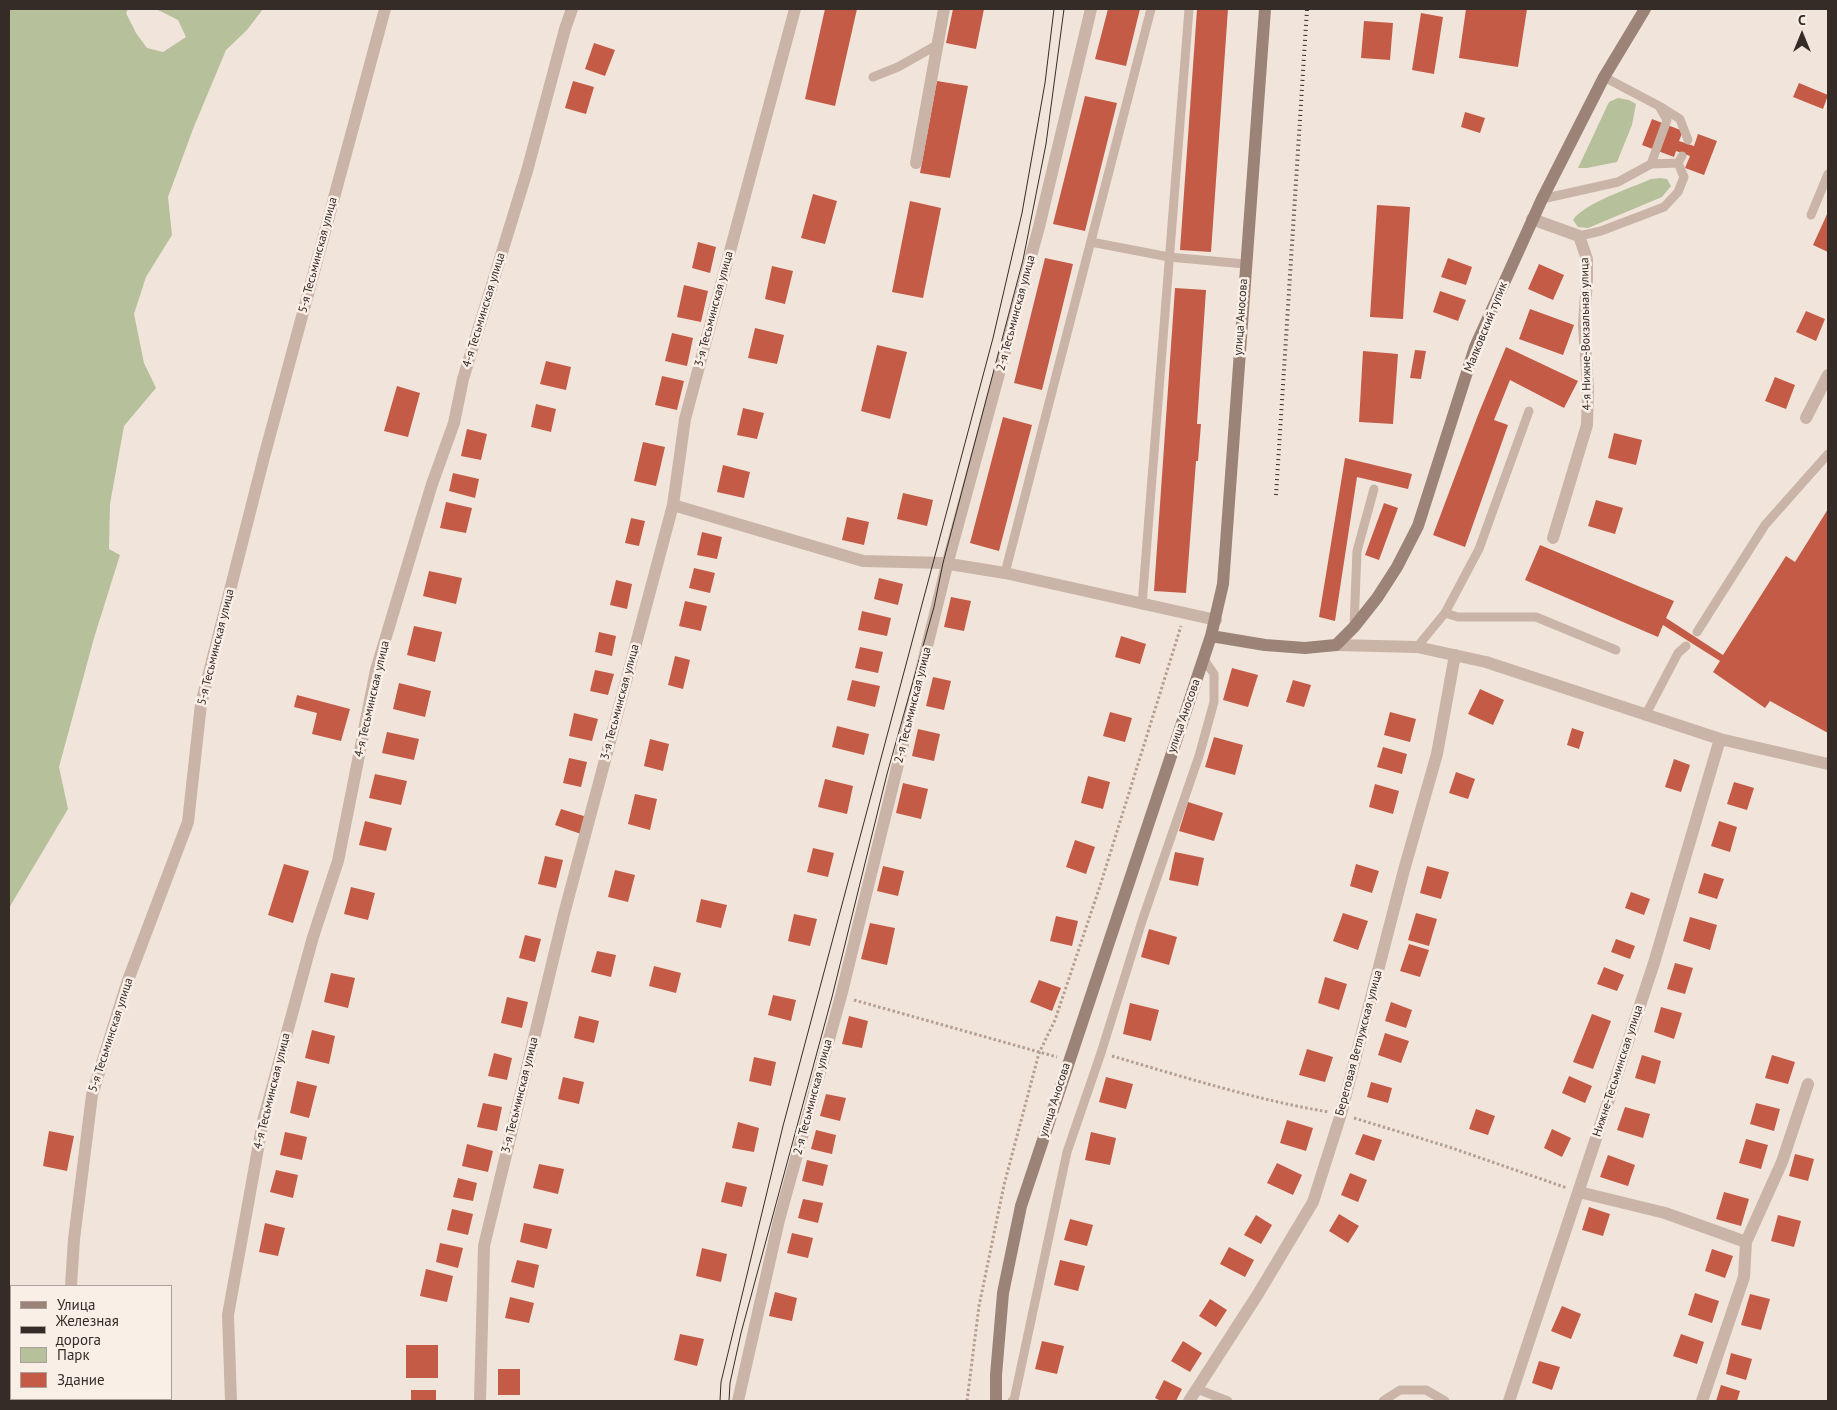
<!DOCTYPE html>
<meta charset="utf-8">
<style>
body{margin:0}
#map{position:relative;width:1837px;height:1410px;overflow:hidden;background:#f1e5db;font-family:"PT Sans",sans-serif}
canvas{display:block}
.frame{position:absolute;inset:0;border:10px solid #352b27;pointer-events:none}
.legend{position:absolute;left:10px;top:1285px;width:162px;height:115px;box-sizing:border-box;background:#f9efe7;border:1px solid #aba19a;margin:0;padding:6px 9px;list-style:none;font-size:15px;color:#352b27}
.legend li{display:flex;align-items:center;gap:10px;height:25px}
.legend b{width:25px;border:1px solid #aba19a}
.north{position:absolute;left:1777px;top:10px;width:50px;height:50px;-webkit-text-stroke:4px #f9efe7;paint-order:stroke;rotate:0deg;font-size:14px;font-weight:700;line-height:20px;text-align:center;color:#352b27}
.north::after{content:'';display:block;margin:auto;width:18px;height:22px;background:#352b27;clip-path:polygon(50% 0,100% 100%,50% 72%,0 100%)}
</style>
<div id="map">
<canvas width="1837" height="1410"></canvas>
<div class="frame"></div>
<ul class="legend">
<li><b style="height:6px;background:#9c8378"></b>Улица</li>
<li><b style="height:6px;background:#352b27"></b>Железная дорога</li>
<li><b style="height:14px;background:#b6c09b"></b>Парк</li>
<li><b style="height:14px;background:#c35b46"></b>Здание</li>
</ul>
<div class="north">С</div>
</div>
<script>
const ctx = document.querySelector('canvas').getContext('2d');
ctx.lineJoin = 'round';
function paint(path, color) {
  ctx.fillStyle = color;
  ctx.fill(path, 'evenodd');
}
function trace(path, color, width, dash) {
  ctx.strokeStyle = color;
  ctx.lineWidth = width;
  ctx.lineCap = dash ? 'butt' : 'round';
  ctx.setLineDash(dash || []);
  ctx.stroke(path);
}
function label(font, color, halo, rows, align = 'center') {
  ctx.font = font + ' "PT Sans",sans-serif';
  ctx.lineWidth = 5;
  ctx.setLineDash([]);
  ctx.textBaseline = 'middle';
  ctx.strokeStyle = halo;
  ctx.fillStyle = color;
  for (const [text, x, y, turn = 0] of rows) {
    ctx.save();
    ctx.translate(x, y);
    ctx.rotate((+turn || 0) * Math.PI / 180);
    ctx.textAlign = isNaN(turn) ? turn : align;
    if (halo) ctx.strokeText(text, 0, 0);
    ctx.fillText(text, 0, 0);
    ctx.restore();
  }
}
paint(new Path2D(`
 M9,9H128L126,13L136,33L147,48L163,52L186,37L178,20L156,9H263L247,30L226,50L193,129L168,197L172,235L146,277L134,314L144,363L156,388L124,426L110,504L109,549L120,555L94,638L59,767L68,809L9,908Z
 M1618,98L1629,100L1636,104L1632,125L1617,162L1587,168H1578L1609,102Z
 M1660,178L1667,179L1671,186L1662,197L1588,228L1578,227L1573,220C1584,203 1631,188 1651,179Z`), '#b6c09b');
paint(new Path2D(`
 M825,9H857L835,106L805,99Z
 M953,9H984L976,49L946,43Z
 M1108,9H1140L1126,66L1095,59Z
 M1197,9H1228L1211,252L1180,250Z
 M1466,9H1527L1518,67L1459,58Z
 M1421,13L1443,17L1434,74L1412,70Z
 M1364,21L1393,23L1390,60L1361,58Z
 M594,43L615,50L605,76L585,69Z
 M573,81L594,87L586,114L565,108Z
 M937,81L968,86L950,178L920,173Z
 M1799,83L1828,95L1823,109L1793,97Z
 M1085,96L1117,103L1085,231L1053,224Z
 M1465,112L1485,118L1480,133L1461,127Z
 M1652,119L1683,131L1679,141L1694,146L1698,134L1717,141L1704,175L1685,168L1690,156L1676,151L1674,157L1642,145Z
 M813,194L837,201L825,244L801,238Z
 M910,201L941,208L923,298L892,292Z
 M1377,205L1410,207L1403,319L1370,317Z
 M1828,212V252L1813,245Z
 M698,242L716,247L710,273L692,268Z
 M1045,258L1073,264L1042,390L1014,383Z
 M1448,258L1472,267L1466,285L1441,277Z
 M1539,264L1564,275L1553,300L1528,289Z
 M772,266L793,271L785,304L765,299Z
 M684,285L708,291L701,322L677,317Z
 M1175,288L1206,290L1197,424H1201L1198,461H1196L1186,593L1154,591Z
 M1440,291L1466,300L1458,321L1433,312Z
 M1530,309L1574,325L1563,355L1519,339Z
 M1806,311L1825,319L1816,341L1796,332Z
 M755,328L784,335L777,364L748,358Z
 M672,333L693,338L687,366L665,361Z
 M877,345L907,352L890,419L861,411Z
 M1506,347L1578,381L1564,408L1510,380L1494,420L1508,425L1465,547L1433,535L1478,415Z
 M1415,350L1426,351L1421,379L1410,378Z
 M1363,351L1398,354L1393,424L1359,422Z
 M546,361L571,367L566,390L540,384Z
 M662,376L684,381L677,410L655,405Z
 M1775,377L1795,385L1786,409L1765,401Z
 M397,386L420,393L408,437L384,431Z
 M536,404L556,409L551,432L531,427Z
 M743,408L764,413L757,439L737,435Z
 M1003,417L1032,425L999,551L970,543Z
 M467,429L487,434L481,460L461,456Z
 M1614,433L1642,440L1636,465L1608,458Z
 M643,442L665,447L656,486L634,481Z
 M1345,458L1412,474L1408,489L1357,477L1335,621L1319,617Z
 M723,465L750,472L744,498L717,492Z
 M453,473L479,479L475,498L449,491Z
 M903,493L933,500L927,526L897,519Z
 M1596,500L1623,508L1615,534L1588,526Z
 M446,502L472,508L466,533L440,528Z
 M1384,503L1398,508L1379,560L1365,555Z
 M1828,509V733L1770,701L1765,708L1713,672L1720,661L1663,625L1658,637L1525,580L1540,545L1674,601L1666,618L1723,655L1786,556L1795,562Z
 M847,517L869,522L864,545L842,540Z
 M631,518L645,521L639,546L625,543Z
 M702,532L722,537L717,559L697,555Z
 M694,568L715,573L710,593L689,588Z
 M429,571L462,578L456,604L423,596Z
 M879,578L903,584L898,605L874,599Z
 M616,580L632,584L627,609L610,605Z
 M951,597L971,601L964,631L944,627Z
 M685,601L707,606L701,631L679,626Z
 M862,611L891,618L887,636L858,630Z
 M414,626L442,632L435,662L407,655Z
 M599,632L616,636L612,656L595,652Z
 M1121,636L1146,644L1140,664L1115,657Z
 M860,647L883,652L878,673L855,668Z
 M675,656L690,660L683,689L668,685Z
 M1232,668L1258,675L1248,707L1223,700Z
 M595,670L614,674L608,695L590,691Z
 M933,677L951,681L944,710L926,706Z
 M852,680L880,686L875,707L847,700Z
 M1293,680L1311,685L1304,707L1286,702Z
 M399,683L431,691L425,717L393,709Z
 M1480,689L1504,700L1493,725L1468,714Z
 M297,695L350,709L341,741L312,734L317,713L294,707Z
 M1110,712L1132,718L1125,742L1103,736Z
 M1390,712L1416,719L1410,742L1384,735Z
 M574,713L598,719L592,741L569,736Z
 M837,726L869,734L864,755L832,747Z
 M1572,728L1584,732L1579,749L1567,745Z
 M918,729L940,734L934,761L912,756Z
 M387,732L419,739L414,760L382,753Z
 M1214,737L1243,745L1235,775L1205,767Z
 M650,739L669,744L663,771L644,766Z
 M1383,747L1407,754L1402,774L1377,767Z
 M569,758L587,762L581,787L563,783Z
 M1674,759L1690,765L1681,792L1665,787Z
 M1456,772L1475,779L1468,799L1449,793Z
 M375,774L407,781L401,805L369,798Z
 M1088,776L1110,782L1103,809L1081,803Z
 M825,779L853,786L847,814L818,807Z
 M1734,782L1754,788L1747,810L1727,804Z
 M903,783L928,789L921,819L896,813Z
 M1375,784L1399,791L1393,814L1369,807Z
 M635,794L657,799L650,830L628,824Z
 M1188,802L1223,813L1214,841L1179,831Z
 M561,809L587,817L581,834L555,825Z
 M365,821L392,828L386,851L359,845Z
 M1719,821L1737,827L1730,852L1711,846Z
 M1075,840L1095,847L1086,874L1066,867Z
 M813,848L834,853L828,877L807,872Z
 M1175,852L1204,858L1198,886L1169,880Z
 M545,856L563,860L556,888L538,884Z
 M284,864L309,871L293,923L268,915Z
 M1356,864L1379,871L1372,893L1350,886Z
 M883,866L904,871L898,896L877,891Z
 M1427,866L1449,872L1441,899L1420,893Z
 M615,870L635,875L628,902L608,897Z
 M1704,873L1724,879L1717,899L1698,893Z
 M351,887L375,893L368,920L344,914Z
 M1631,892L1650,899L1644,915L1625,908Z
 M701,899L727,905L721,928L696,922Z
 M1343,913L1368,921L1358,950L1333,941Z
 M1416,913L1437,919L1429,946L1408,940Z
 M794,914L817,919L810,946L788,941Z
 M1056,916L1078,921L1072,946L1050,941Z
 M1690,917L1717,925L1710,950L1683,941Z
 M870,923L895,928L887,965L861,959Z
 M1149,929L1177,937L1169,965L1141,957Z
 M525,935L541,939L535,962L519,958Z
 M1616,939L1635,946L1630,959L1611,952Z
 M1409,944L1429,950L1420,977L1400,971Z
 M597,951L616,955L611,977L591,972Z
 M1675,963L1693,968L1685,994L1667,989Z
 M654,966L681,973L676,993L649,986Z
 M1604,967L1624,975L1617,991L1597,984Z
 M331,973L355,978L348,1008L324,1002Z
 M1325,977L1347,984L1339,1010L1318,1003Z
 M1039,980L1061,988L1052,1011L1030,1002Z
 M773,995L796,1000L791,1021L768,1015Z
 M507,997L528,1002L522,1028L501,1023Z
 M1391,1002L1412,1010L1406,1028L1385,1021Z
 M1130,1003L1159,1010L1151,1041L1123,1034Z
 M1661,1007L1682,1013L1674,1039L1654,1032Z
 M1592,1014L1611,1021L1593,1069L1573,1062Z
 M579,1016L599,1021L594,1043L574,1038Z
 M849,1016L868,1021L862,1048L842,1044Z
 M312,1030L335,1036L329,1064L305,1058Z
 M1385,1033L1409,1041L1401,1063L1378,1055Z
 M1307,1049L1333,1057L1325,1082L1299,1075Z
 M494,1053L512,1058L507,1080L488,1076Z
 M1642,1055L1661,1061L1655,1084L1635,1078Z
 M1772,1055L1795,1062L1788,1084L1765,1078Z
 M754,1057L776,1062L771,1086L749,1081Z
 M1569,1076L1592,1086L1585,1103L1562,1093Z
 M563,1077L584,1082L579,1104L558,1099Z
 M1106,1077L1133,1084L1126,1109L1099,1102Z
 M297,1081L317,1086L309,1118L290,1113Z
 M1371,1082L1392,1088L1388,1103L1367,1097Z
 M826,1094L846,1098L840,1121L820,1116Z
 M483,1103L502,1107L497,1131L477,1127Z
 M1756,1103L1780,1109L1774,1131L1750,1124Z
 M1625,1107L1650,1114L1643,1138L1617,1130Z
 M1476,1109L1495,1116L1488,1135L1469,1129Z
 M1287,1120L1313,1128L1306,1151L1280,1143Z
 M738,1122L759,1128L754,1152L732,1148Z
 M1552,1129L1571,1138L1562,1157L1544,1148Z
 M816,1130L836,1135L832,1154L811,1149Z
 M49,1131L74,1136L67,1171L43,1166Z
 M285,1132L307,1137L302,1160L280,1155Z
 M1091,1132L1116,1138L1110,1165L1085,1160Z
 M1363,1134L1382,1140L1374,1161L1355,1154Z
 M1746,1139L1768,1145L1761,1169L1739,1163Z
 M467,1144L493,1151L488,1172L462,1166Z
 M1795,1154L1814,1159L1808,1181L1789,1176Z
 M1608,1155L1635,1165L1628,1186L1600,1177Z
 M807,1160L828,1165L823,1186L802,1181Z
 M1277,1163L1302,1175L1293,1195L1267,1183Z
 M539,1164L564,1169L558,1194L533,1188Z
 M276,1170L298,1175L293,1198L270,1192Z
 M1350,1173L1367,1180L1358,1202L1341,1195Z
 M458,1178L477,1183L473,1201L453,1197Z
 M726,1182L747,1187L742,1207L721,1202Z
 M1724,1192L1749,1199L1741,1226L1716,1219Z
 M803,1199L823,1203L818,1223L798,1218Z
 M1589,1207L1610,1214L1603,1236L1582,1230Z
 M452,1209L473,1214L468,1235L447,1230Z
 M1339,1214L1359,1226L1348,1243L1329,1231Z
 M1256,1215L1272,1225L1261,1244L1244,1235Z
 M1778,1215L1801,1221L1794,1247L1771,1241Z
 M1070,1219L1093,1225L1087,1246L1064,1240Z
 M265,1223L285,1228L278,1256L259,1252Z
 M524,1223L552,1229L547,1249L520,1242Z
 M792,1233L813,1238L808,1258L787,1253Z
 M440,1243L463,1248L458,1268L436,1262Z
 M1229,1247L1254,1260L1245,1277L1220,1264Z
 M702,1248L727,1254L721,1282L696,1276Z
 M1712,1249L1733,1256L1725,1278L1705,1271Z
 M517,1260L539,1265L534,1288L511,1282Z
 M1060,1260L1085,1266L1078,1291L1054,1285Z
 M426,1269L453,1276L447,1302L420,1296Z
 M775,1292L797,1298L792,1321L769,1316Z
 M1695,1293L1719,1301L1712,1323L1688,1315Z
 M1750,1294L1770,1299L1761,1330L1741,1325Z
 M510,1297L534,1303L529,1323L505,1318Z
 M1210,1299L1227,1310L1216,1327L1199,1316Z
 M1562,1306L1581,1314L1571,1339L1551,1331Z
 M680,1334L704,1339L697,1366L674,1360Z
 M1681,1334L1704,1342L1697,1364L1673,1356Z
 M1042,1341L1064,1346L1057,1374L1035,1369Z
 M1183,1341L1202,1353L1190,1372L1171,1361Z
 M406,1345H438V1378H406Z
 M1731,1353L1752,1359L1746,1380L1726,1374Z
 M1539,1361L1560,1367L1552,1390L1532,1383Z
 M498,1369H520V1395H498Z
 M1164,1380L1182,1389L1176,1401H1161L1155,1398Z
 M1721,1385L1740,1391L1737,1401H1716Z
 M411,1390H436V1401H411Z`), '#c35b46');
trace(new Path2D(`
 M854,1000L1057,1057
 M1112,1056C1184,1077 1256,1100 1329,1112
 M1354,1118L1449,1147L1567,1188
 M967,1401L979,1306L1004,1185L1039,1053L1055,1020L1100,886L1181,626`), '#b59e91', 3, [2.5, 2.5]);
trace(new Path2D(`
 M873,77L898,67L937,45
 M1661,107L1680,119L1688,140
 M1651,164L1678,163L1682,156
 M1542,199L1618,182L1651,164L1667,120L1659,106L1604,77
 M1811,215L1828,174
 M1579,236L1601,231L1664,207L1678,192L1684,177L1678,163
 M1091,242L1169,257L1245,264
 M1005,573L1151,9
 M1142,605L1189,9
 M1445,613L1479,549L1529,411
 M1354,626L1357,551L1374,489
 M1697,632L1765,525L1828,454
 M1417,647L1445,613L1458,617H1536L1616,650
 M1645,716L1678,653L1686,646
 M1197,1389L1228,1401
 M1012,1401L1014,1400L1067,1152L1101,1053L1143,918L1199,756L1214,702V674L1203,658
 M1383,1401L1400,1390H1426L1445,1401`), '#c9b4a7', 9);
trace(new Path2D(`
 M916,163L944,9
 M1532,219L1579,236L1587,259V279L1584,325L1588,389L1587,425L1553,538
 M1806,418L1828,375
 M673,505L863,561L943,563L1005,573L1216,620
 M1336,645L1417,647L1486,662L1720,739L1828,764
 M1579,1192L1665,1213L1746,1242
 M71,1286L74,1239L92,1095L127,983L188,822L201,704L264,457L385,9
 M64,1401V1399
 M231,1401L228,1315L263,1121L313,937L338,861L376,670L432,484L454,423L463,379L527,171L565,29L572,9
 M480,1401L484,1246L564,914L673,505L685,419L795,9
 M738,1401L779,1220L841,996L947,565L1039,227L1091,9
 M1189,1401L1258,1294L1313,1202L1341,1114L1404,870L1437,754L1455,655
 M1509,1401L1654,963L1720,739
 M1702,1401L1744,1277L1746,1242L1782,1162L1808,1084`), '#c9b4a7', 12);
trace(new Path2D(`
 M1211,636L1265,645L1305,648L1336,645L1354,627L1377,598L1397,567L1418,526L1475,347L1542,199L1604,77L1645,9
 M996,1401V1375L1003,1293L1021,1206L1211,636L1223,584L1265,9`), '#9c8378', 12);
trace(new Path2D(`
 M720,1401L721,1382L783,1126L993,338L1022,213L1045,83L1054,9
 M729,1401L730,1383L741,1333L832,997L887,774L934,607L943,563L1023,260L1046,144L1064,9`), '#352b27', 1);
trace(new Path2D(`
 M1276,495L1307,9`), '#352b27', 4, [1, 4]);
label('12px', '#352b27', '#f9efe7', [
 ["5-я Тесьминская улица",318,255,-75],
 ["3-я Тесьминская улица",714,309,-75],
 ["4-я Тесьминская улица",484,310,-73],
 ["2-я Тесьминская улица",1016,313,-75],
 ["улица Аносова",1241,317,-86],
 ["Малковский тупик",1486,327,-68],
 ["4-я Нижне-Вокзальная улица",1586,334,-91],
 ["5-я Тесьминская улица",216,647,-76],
 ["4-я Тесьминская улица",372,699,-77],
 ["3-я Тесьминская улица",620,702,-75],
 ["2-я Тесьминская улица",913,705,-76],
 ["улица Аносова",1184,716,-71],
 ["5-я Тесьминская улица",111,1035,-72],
 ["Береговая Ветлужская улица",1359,1043,-75],
 ["Нижне-Тесьминская улица",1618,1071,-72],
 ["4-я Тесьминская улица",272,1091,-76],
 ["3-я Тесьминская улица",520,1095,-76],
 ["2-я Тесьминская улица",813,1097,-75],
 ["улица Аносова",1055,1100,-72]
]);
</script>
